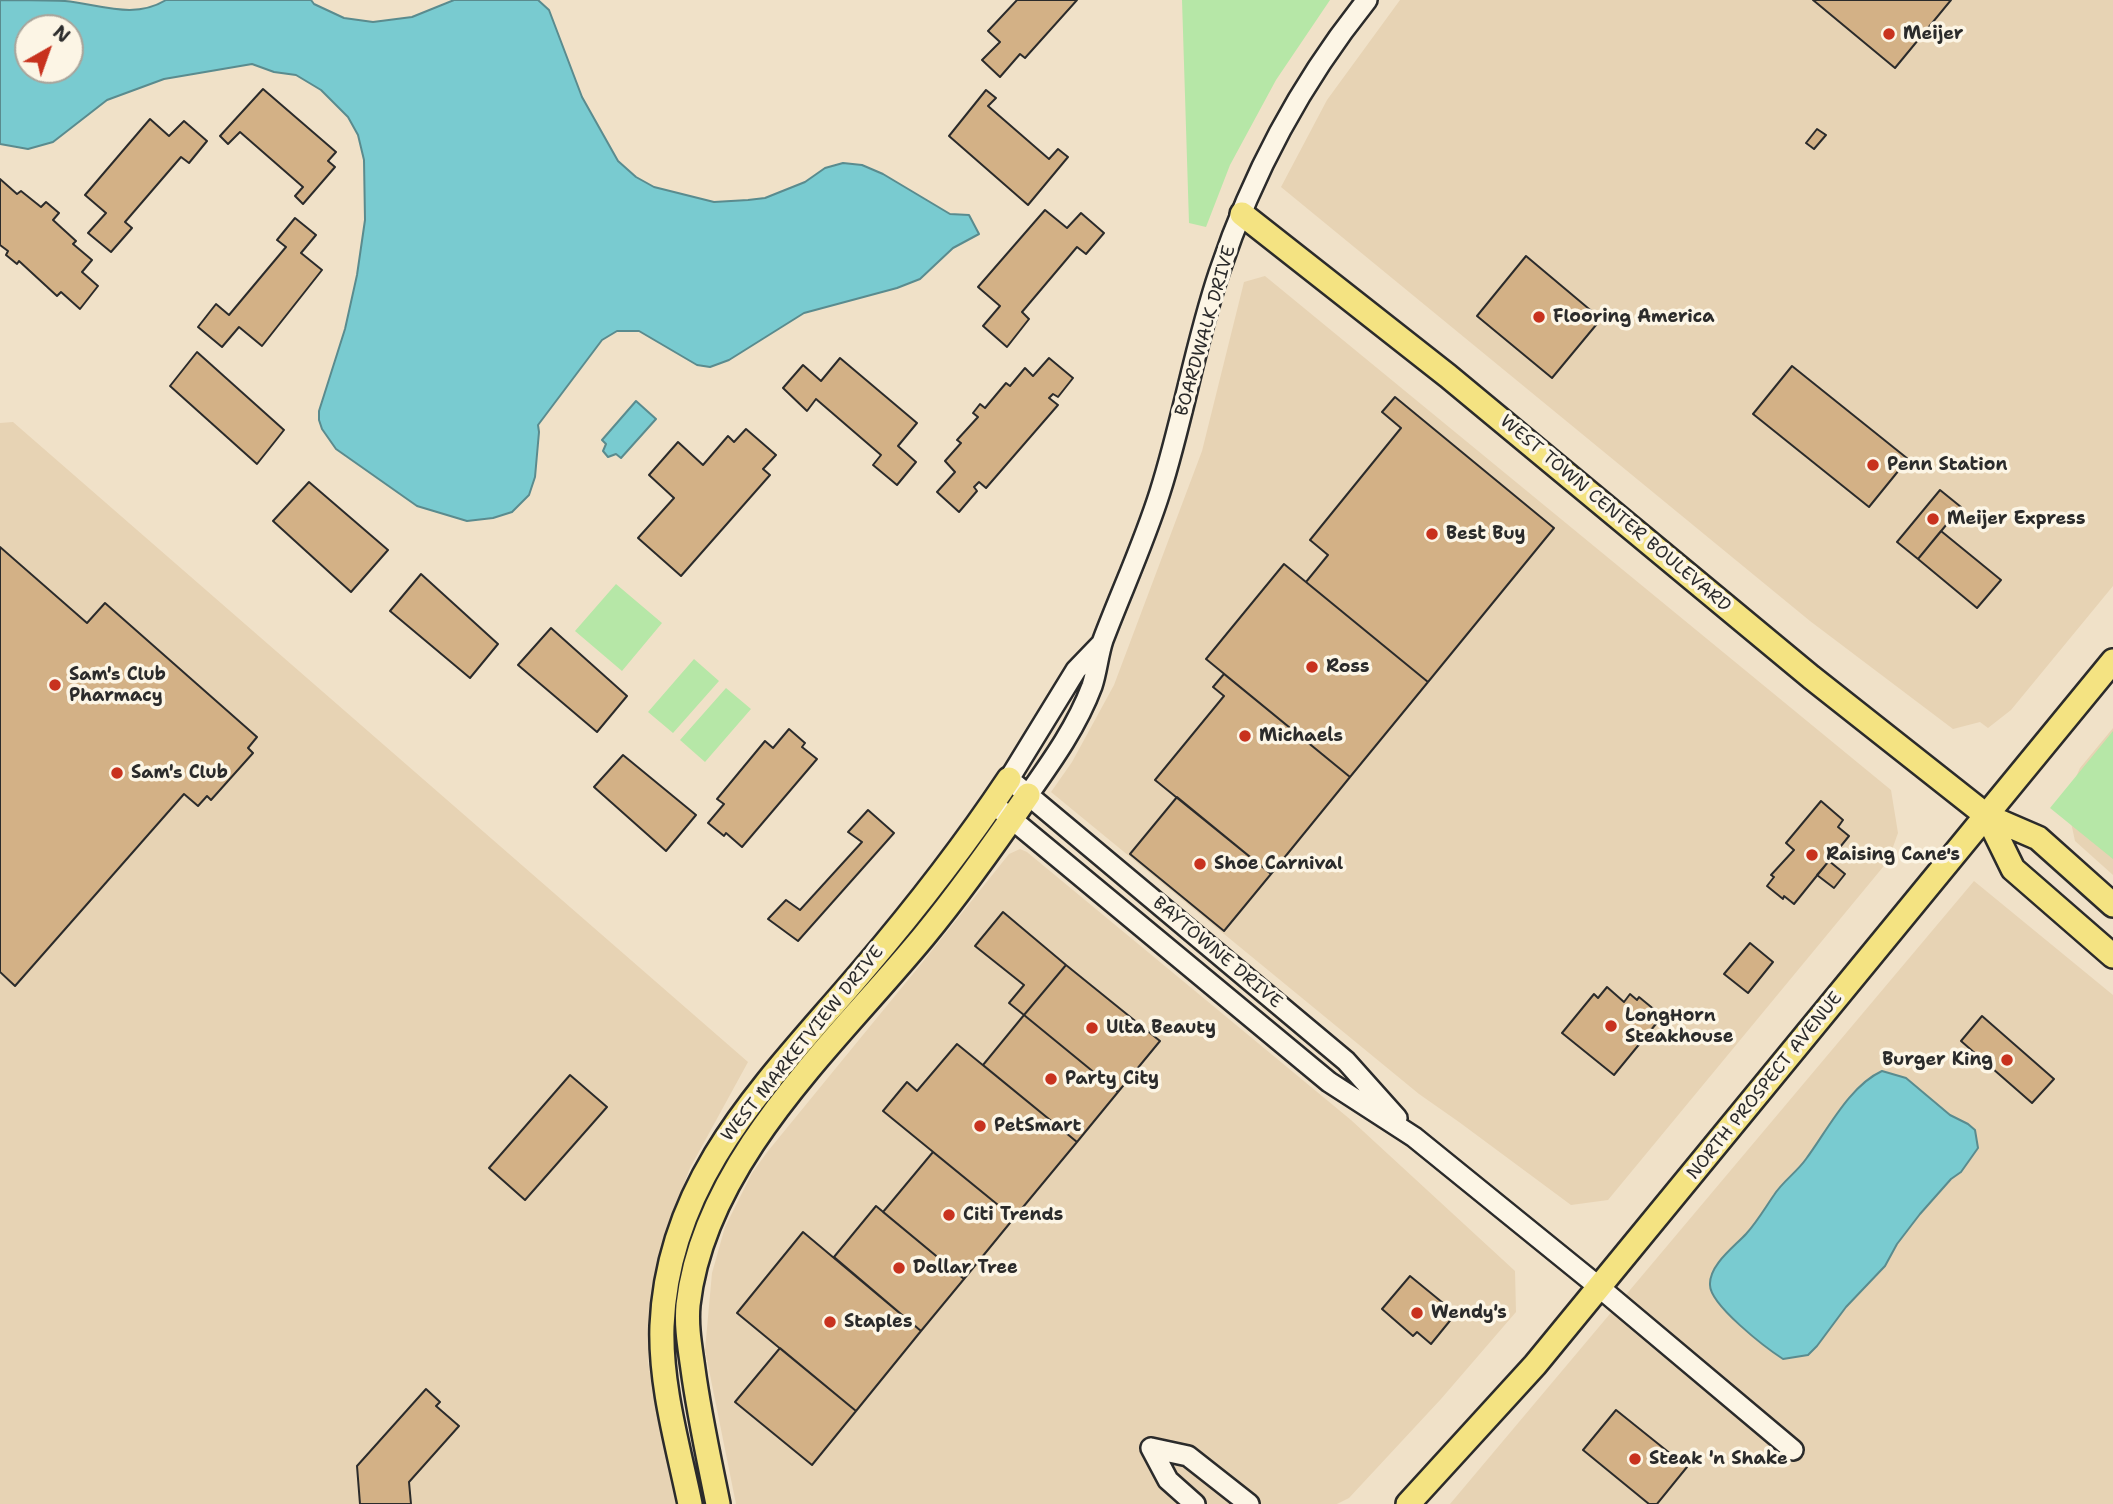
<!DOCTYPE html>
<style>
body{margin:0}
#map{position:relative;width:2113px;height:1504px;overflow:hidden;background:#f0e1c8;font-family:"Shantell Sans",sans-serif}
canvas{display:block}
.north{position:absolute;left:14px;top:14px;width:70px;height:70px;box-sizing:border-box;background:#fcf5e5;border:2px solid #a8a49b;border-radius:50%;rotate:40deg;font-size:19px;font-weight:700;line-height:28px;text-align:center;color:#2b2b2b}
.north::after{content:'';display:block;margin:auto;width:24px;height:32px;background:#c8321e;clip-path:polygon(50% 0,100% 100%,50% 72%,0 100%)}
</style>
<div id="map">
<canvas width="2113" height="1504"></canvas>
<div class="north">N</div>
</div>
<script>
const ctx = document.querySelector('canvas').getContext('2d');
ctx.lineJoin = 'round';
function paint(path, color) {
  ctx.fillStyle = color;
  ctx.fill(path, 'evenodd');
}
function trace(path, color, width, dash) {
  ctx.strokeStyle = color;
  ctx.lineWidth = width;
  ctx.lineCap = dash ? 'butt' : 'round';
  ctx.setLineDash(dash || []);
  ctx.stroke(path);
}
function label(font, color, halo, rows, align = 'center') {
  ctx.font = font + ' "Shantell Sans",sans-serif';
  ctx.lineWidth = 7;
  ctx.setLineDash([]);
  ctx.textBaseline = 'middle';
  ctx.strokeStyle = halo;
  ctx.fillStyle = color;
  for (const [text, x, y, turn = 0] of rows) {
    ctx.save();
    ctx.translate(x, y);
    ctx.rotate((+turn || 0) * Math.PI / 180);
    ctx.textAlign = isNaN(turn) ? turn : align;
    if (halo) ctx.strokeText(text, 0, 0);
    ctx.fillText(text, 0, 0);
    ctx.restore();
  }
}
paint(new Path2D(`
 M1400,0H2113V586L2011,710L1988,728L1980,722L1953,729L1810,621L1281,187L1327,100Z
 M1265,276L1891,790L1898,833L1888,861L1608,1200L1571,1205L1459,1122L1419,1094L1051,792L1072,762L1114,685L1202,451L1244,282Z
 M13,422L748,1062L690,1168L660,1249L648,1362L676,1504H0V423Z
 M2113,728V875L2075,841L2066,799L2080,768Z
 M1020,849L1027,852L1351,1120L1515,1271L1516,1312L1441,1399L1349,1498L1337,1504H736L705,1350L712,1273L725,1227L752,1173L768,1151L921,964L1009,854Z
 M1974,881L2113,995V1504H1450Z`), '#e7d3b4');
paint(new Path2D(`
 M1182,0H1330L1276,80L1230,165L1206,227L1189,223Z
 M616,584L662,623L622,671L575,631Z
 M694,659L719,681L673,733L648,712Z
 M726,688L751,709L705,762L680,740Z
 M2113,731V859L2050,808Z`), '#b6e7a7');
const water = new Path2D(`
 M0,0C22,0 44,0 65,1C99,4 134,20 166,0H311L314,4L344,18L373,22L412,17L454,0H538L549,10L582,97L618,161L636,177L654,187L714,202L748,200L765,198L805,182L825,168L843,163L862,165L883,174L950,214L969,215L979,234L953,248L920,279L897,288L804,313L729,360L710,367L697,365L639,331H617L602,340L538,425L539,432L535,477L529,495L512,512L493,518L467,521L417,506L336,449L322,429L319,420V411L345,329L357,275L365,220L364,160L358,135L348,117L321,90L296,75L274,72L252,64L164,79L107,100L53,142L28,149L0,144ZM28,28H70V70H28Z
 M636,401L656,419L621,458L616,454L608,457L603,451L606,444L602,440Z
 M1882,1071L1906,1078L1950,1115L1968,1124L1975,1130L1978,1148L1961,1172L1951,1179L1920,1214L1897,1244L1885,1266L1846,1307L1817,1346L1808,1355L1783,1359C1766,1348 1710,1305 1710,1285C1709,1265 1734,1247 1746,1234C1757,1222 1765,1208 1774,1195C1782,1182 1797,1172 1806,1159C1827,1131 1849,1086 1882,1071Z`);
paint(water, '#79cbd0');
trace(water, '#5a8b8e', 2);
const building = new Path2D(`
 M1017,0H1077L1025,58L1020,54L1000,77L982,60L1000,42L988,31Z
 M1813,0H1951L1895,68Z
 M263,89L336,152L328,161L335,167L303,204L295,196L303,187L240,132L228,144L220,136Z
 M986,90L996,98L988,106L1049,159L1058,149L1068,157L1028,205L949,136Z
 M150,119L169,136L184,121L207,141L189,163L181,157L125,222L132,228L111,252L88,233L106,213L85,195Z
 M1817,129L1826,135L1814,149L1806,143Z
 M0,179L17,194L21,191L41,207L46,202L59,213L53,220L76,241L73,244L92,260L82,272L98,286L80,309L61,292L57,296L19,261L17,264L6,255L8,251L0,245Z
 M1045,210L1067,228L1081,213L1104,233L1086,254L1077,247L1022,312L1029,319L1007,347L983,326L1000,306L978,287Z
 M295,218L316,235L301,253L322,270L262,346L239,327L222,347L198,327L216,304L229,315L286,247L277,240Z
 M1526,256L1601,319L1552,378L1477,316Z
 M197,352L284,430L257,464L170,386Z
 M840,358L917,423L898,446L916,462L897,485L873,465L881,455L816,399L807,411L783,388L803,365L821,381Z
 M1049,358L1073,378L1058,397L1053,394L1049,398L1058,405L986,488L979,482L974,487L977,491L959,512L937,492L955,472L945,461L961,443L957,440L978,417L973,413L980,404L985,408L1006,383L1010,386L1025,368L1033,376Z
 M1792,366L1908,459L1869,507L1753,414Z
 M1395,397L1554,528L1428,682L1306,582L1328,555L1310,540L1401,428L1382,412Z
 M746,429L776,455L763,469L770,475L681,576L638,538L674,498L649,475L678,442L703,465L728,436L734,442Z
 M309,482L388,550L351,592L273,521Z
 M1940,490L1961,507L1918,559L1897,542Z
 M1941,531L2001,580L1977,608L1918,559Z
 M0,547L87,623L105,603L257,737L248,748L253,753L211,800L207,796L198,806L184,794L15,986L0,972Z
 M1284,564L1428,682L1350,777L1206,659Z
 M421,574L498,644L470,678L390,611Z
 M551,628L627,696L597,732L518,665Z
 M1224,674L1350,777L1271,874L1155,780L1224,696L1213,687Z
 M789,729L805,743L802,747L817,759L742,847L726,833L724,836L708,823L724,804L717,799L765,741L773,748Z
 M623,755L696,815L666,851L594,787Z
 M1177,797L1271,874L1224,931L1130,854Z
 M1821,801L1843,820L1838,827L1849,836L1794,904L1784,896L1783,899L1767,886L1774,877L1771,875L1794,850L1786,843Z
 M868,810L894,833L798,941L768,919L786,900L800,910L862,842L848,832Z
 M1829,861L1845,874L1834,888L1817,875Z
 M1003,912L1066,965L1024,1015L1009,1003L1024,985L975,946Z
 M1750,943L1773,962L1748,993L1724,974Z
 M1066,965L1160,1041L1118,1092L1024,1015Z
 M1607,987L1624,1002L1630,994L1637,1000L1639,997L1656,1011L1654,1013L1660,1019L1614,1075L1562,1033L1594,994L1598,998Z
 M1024,1015L1118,1092L1077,1142L983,1065Z
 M1982,1016L2054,1079L2032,1103L1961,1041Z
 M957,1044L1077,1142L1014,1218L883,1111L907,1082L917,1091Z
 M570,1075L607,1107L525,1200L489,1168Z
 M933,1152L1014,1218L964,1279L883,1212Z
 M876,1206L964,1279L921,1331L834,1257Z
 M803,1232L921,1331L856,1411L737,1313Z
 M1410,1276L1443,1303L1440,1307L1453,1317L1431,1344L1417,1332L1413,1336L1382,1309Z
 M780,1348L856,1411L812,1465L735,1402Z
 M426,1389L440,1402L436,1406L459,1426L409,1482L411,1504H360L357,1466Z
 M1616,1410L1687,1467L1657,1504H1649L1583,1450Z`);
paint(building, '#d3b186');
trace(building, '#2b2b2b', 2);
const minor = new Path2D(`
 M1102,643L1076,670L1009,779L1346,1061L1397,1118
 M1028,795C1052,761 1077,726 1092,686C1097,671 1098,655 1103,640C1122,590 1144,543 1160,492C1183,420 1195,344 1219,273C1252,174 1302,81 1367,0
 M1002,811L1329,1082L1414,1137L1599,1287L1793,1450
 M1151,1448L1188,1456L1249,1504
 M1151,1448L1168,1480L1195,1504`);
const major = new Path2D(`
 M1242,214L1448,376L1811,677L1987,816L2038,838L2113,905
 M1987,816L2013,869L2113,956
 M690,1504C678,1446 660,1385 662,1326C668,1174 772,1078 864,969C916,908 965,845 1009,779
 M718,1504C709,1459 699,1414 693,1369C690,1347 686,1327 688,1305C704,1160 836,1043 924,936C961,891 995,843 1028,795
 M1408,1504L1535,1365L2113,661`);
trace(minor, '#2b2b2b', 24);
trace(major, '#2b2b2b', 28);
trace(minor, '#fcf5e5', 19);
trace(major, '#f4e382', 23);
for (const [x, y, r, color] of [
 [1889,34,7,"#c8321e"],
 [1539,317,7,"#c8321e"],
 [1873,465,7,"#c8321e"],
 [1933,519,7,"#c8321e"],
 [1432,534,7,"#c8321e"],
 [1312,667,7,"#c8321e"],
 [55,685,7,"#c8321e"],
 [1245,736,7,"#c8321e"],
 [117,773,7,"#c8321e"],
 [1812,855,7,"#c8321e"],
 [1200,864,7,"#c8321e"],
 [1611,1026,7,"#c8321e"],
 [1092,1028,7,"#c8321e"],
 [2007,1060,7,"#c8321e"],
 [1051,1079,7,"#c8321e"],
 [980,1126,7,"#c8321e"],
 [949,1215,7,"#c8321e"],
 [899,1268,7,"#c8321e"],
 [1417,1313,7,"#c8321e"],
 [830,1322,7,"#c8321e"],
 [1635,1459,7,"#c8321e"]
]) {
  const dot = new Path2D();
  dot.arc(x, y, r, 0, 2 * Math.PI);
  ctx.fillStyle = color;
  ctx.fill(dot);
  trace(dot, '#fcf5e5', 2.5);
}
label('bold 18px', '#2b2b2b', '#fcf5e5', [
 ["Meijer",1903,34],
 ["Flooring America",1553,317],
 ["Penn Station",1887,465],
 ["Meijer Express",1947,519],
 ["Best Buy",1446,534],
 ["Ross",1326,667],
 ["Sam's Club",69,675],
 ["Pharmacy",69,696],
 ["Michaels",1259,736],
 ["Sam's Club",131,773],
 ["Raising Cane's",1826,855],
 ["Shoe Carnival",1214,864],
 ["LongHorn",1625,1016],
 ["Steakhouse",1625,1037],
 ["Ulta Beauty",1106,1028],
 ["Burger King",1993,1060,"right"],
 ["Party City",1065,1079],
 ["PetSmart",994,1126],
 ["Citi Trends",963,1215],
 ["Dollar Tree",913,1268],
 ["Wendy's",1431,1313],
 ["Staples",844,1322],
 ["Steak 'n Shake",1649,1459]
], 'left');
label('18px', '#2b2b2b', '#fcf5e5', [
 ["BOARDWALK DRIVE",1206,331,-74],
 ["WEST TOWN CENTER BOULEVARD",1615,514,40],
 ["BAYTOWNE DRIVE",1217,953,40],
 ["WEST MARKETVIEW DRIVE",803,1044,-51],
 ["NORTH PROSPECT AVENUE",1765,1086,-51]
]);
</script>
